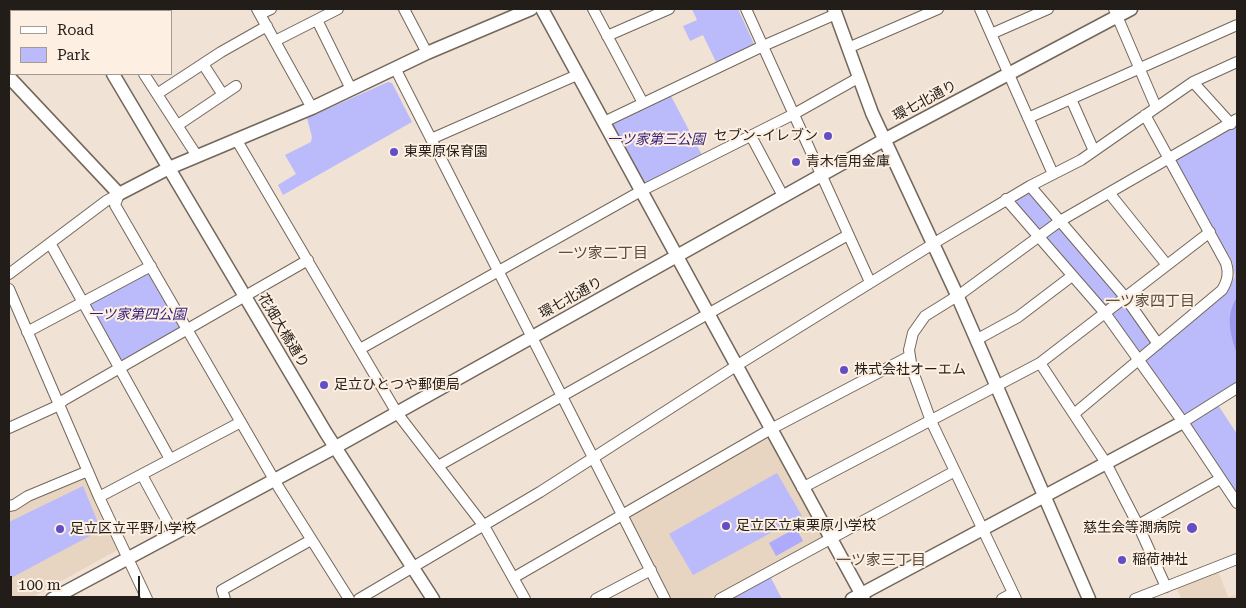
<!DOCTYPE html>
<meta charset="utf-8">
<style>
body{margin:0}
#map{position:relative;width:1246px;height:608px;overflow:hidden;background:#f0e2d4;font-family:"Roboto Serif",serif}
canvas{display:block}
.frame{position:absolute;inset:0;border:10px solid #221d18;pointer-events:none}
.legend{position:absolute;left:10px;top:10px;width:162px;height:65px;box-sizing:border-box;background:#fdefe1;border:1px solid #a59b91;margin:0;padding:6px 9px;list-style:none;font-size:15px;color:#221d18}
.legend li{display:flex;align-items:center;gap:10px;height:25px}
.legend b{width:25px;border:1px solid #a59b91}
.scale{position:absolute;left:10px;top:576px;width:130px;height:22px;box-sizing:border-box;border:2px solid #221d18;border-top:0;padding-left:6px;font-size:15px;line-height:18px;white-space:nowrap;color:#221d18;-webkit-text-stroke:4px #fdefe1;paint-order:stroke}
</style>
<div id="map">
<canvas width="1246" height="608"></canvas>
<div class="frame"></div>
<ul class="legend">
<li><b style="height:6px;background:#fff"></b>Road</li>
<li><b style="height:14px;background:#bbbafb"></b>Park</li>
</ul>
<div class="scale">100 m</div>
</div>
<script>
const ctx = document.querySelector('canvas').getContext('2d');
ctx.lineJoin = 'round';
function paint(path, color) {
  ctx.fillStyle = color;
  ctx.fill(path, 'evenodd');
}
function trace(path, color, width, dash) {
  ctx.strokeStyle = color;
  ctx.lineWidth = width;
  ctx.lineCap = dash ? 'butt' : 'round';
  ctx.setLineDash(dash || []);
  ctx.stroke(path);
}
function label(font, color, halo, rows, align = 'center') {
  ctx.font = font + ' "Roboto Serif","Noto Sans JP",serif';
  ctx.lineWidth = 4;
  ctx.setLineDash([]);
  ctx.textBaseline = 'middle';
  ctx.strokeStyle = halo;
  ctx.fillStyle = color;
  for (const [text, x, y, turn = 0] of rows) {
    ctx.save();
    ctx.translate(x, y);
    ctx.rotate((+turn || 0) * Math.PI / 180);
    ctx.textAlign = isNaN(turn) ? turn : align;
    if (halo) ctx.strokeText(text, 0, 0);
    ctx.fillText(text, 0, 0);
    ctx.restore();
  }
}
paint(new Path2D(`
 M766,437L770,439L823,536L822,539L709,599H672L629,515Z
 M84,476L88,477L119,549L29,599H9V509Z
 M1218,571L1228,597L1236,595L1237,599H1181L1177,588Z`), '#e7d4c1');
paint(new Path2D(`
 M692,9H738L755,46L717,64L703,35L690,41L683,26L697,20Z
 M388,82L392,83L412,122L283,195L278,185L296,174L285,155L311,142L312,137L307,118Z
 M671,96L703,157L646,185L642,184L611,126L612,123Z
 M1237,125V386L1182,417L1146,366V359L1228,291L1235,276L1232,261L1176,162L1179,157Z
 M1028,194H1031L1054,219V223L1039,231L1017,204V200Z
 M1057,227H1062L1119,294L1118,299L1108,307L1103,306L1046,239L1047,235Z
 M148,273L152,274L181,324L179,329L124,360L119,359L91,306L92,302Z
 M1123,304L1127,305L1153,342L1143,355L1137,354L1111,316L1112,311Z
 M1218,405L1237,434V493L1189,426V422Z
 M777,473L802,516L693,575L669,534Z
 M83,486L101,530L9,579V522Z
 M769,577L771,578L782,599H728Z`), '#bbbafb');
paint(new Path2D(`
 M1237,297V354C1230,334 1225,316 1237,297Z`), '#9d99eb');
paint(new Path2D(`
 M796,528L803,541L776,556L769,543Z`), '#aeabfe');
const minor = new Path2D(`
 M102,9L104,11
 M257,9L312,108
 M404,9L427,53
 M593,9L643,103
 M746,9L870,282
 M980,9L1053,174
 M1114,9L1156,107
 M60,11L65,9
 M260,14L271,9
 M317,20L351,89
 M9,34L11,33
 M991,34L1048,9
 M607,36L669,9
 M275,41L338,9
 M848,48L938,9
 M203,64L223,95
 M395,68L665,599
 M144,74L197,156
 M1193,82L1231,124
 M157,94L221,52L267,26
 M1071,99L1094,151
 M1028,118L1237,25
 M604,122L763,46L836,14
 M178,125L236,86
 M751,136L783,196
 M236,139L397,413L484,526L525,599
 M431,139L577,75
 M1030,186L1125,297L1158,344
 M119,194L115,205L279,488L349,599
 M1110,194L1167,265
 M1006,199L1105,313L1183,422L1237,503
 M50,243L170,459
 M9,274L106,201L119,194
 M9,289L99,497L147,599
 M27,332L151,266
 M976,340L1018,317L1072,276
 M360,349L641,191L794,114L858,78
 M1040,363L1106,463L1138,525L1166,587
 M1074,414L1222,290C1228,280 1229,273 1226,263L1145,115
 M1183,422L1237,388
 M9,428L55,407L64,400L308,260
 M438,466L848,235
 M142,475L174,534
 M802,488L1040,363L1210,232
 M99,497L241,422
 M9,506L14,505L28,496L88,471
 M1138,525L1220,479
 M513,578L771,429L910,356
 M225,599L222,590L311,540
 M359,599L540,492L736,366L941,239L1030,186L1081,160L1193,82L1237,62
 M596,599L651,570
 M720,599L955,471
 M1002,599L1013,593
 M1016,599L931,421L912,369L909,350L913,333L925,316L962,293L1060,221L1237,119
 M1135,599L1237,559`);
const tertiary = new Path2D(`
 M75,9L76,11
 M542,9L864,599
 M834,9L872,113L957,295L1089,599
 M113,74L326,433L433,599
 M9,77L119,194L169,168L312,108L427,53L531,9
 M52,599L334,448L884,140L1131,9
 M852,599L1183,422`);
trace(minor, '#73675b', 12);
trace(tertiary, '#73675b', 15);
trace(minor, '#fff', 10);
trace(tertiary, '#fff', 12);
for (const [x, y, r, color] of [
 [828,136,5,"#624fc8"],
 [394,152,5,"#624fc8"],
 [796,162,5,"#624fc8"],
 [844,370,5,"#624fc8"],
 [324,385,5,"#624fc8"],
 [726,526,5,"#624fc8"],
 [1192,528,6,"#624fc8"],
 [60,529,5,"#624fc8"],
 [1122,560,5,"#624fc8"]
]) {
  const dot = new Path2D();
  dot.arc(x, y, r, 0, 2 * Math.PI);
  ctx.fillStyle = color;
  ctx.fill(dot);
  trace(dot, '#fdefe1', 2);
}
label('14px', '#221d18', '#fdefe1', [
 ["環七北通り",925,101,-28],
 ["環七北通り",571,298,-29],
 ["花畑大橋通り",283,331,59]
]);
label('14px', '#221d18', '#fdefe1', [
 ["セブン-イレブン",818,136,"right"],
 ["東栗原保育園",404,152],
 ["青木信用金庫",806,162],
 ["株式会社オーエム",854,370],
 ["足立ひとつや郵便局",334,385],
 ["足立区立東栗原小学校",736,526],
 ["慈生会等潤病院",1181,528,"right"],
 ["足立区立平野小学校",70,529],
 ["稲荷神社",1132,560]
], 'left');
label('italic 14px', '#321d7b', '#fdefe1', [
 ["一ツ家第三公園",656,140],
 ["一ツ家第四公園",137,315]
]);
label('15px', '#564b3f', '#fdefe1', [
 ["一ツ家二丁目",603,254],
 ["一ツ家四丁目",1150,302],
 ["一ツ家三丁目",881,561]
]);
</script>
